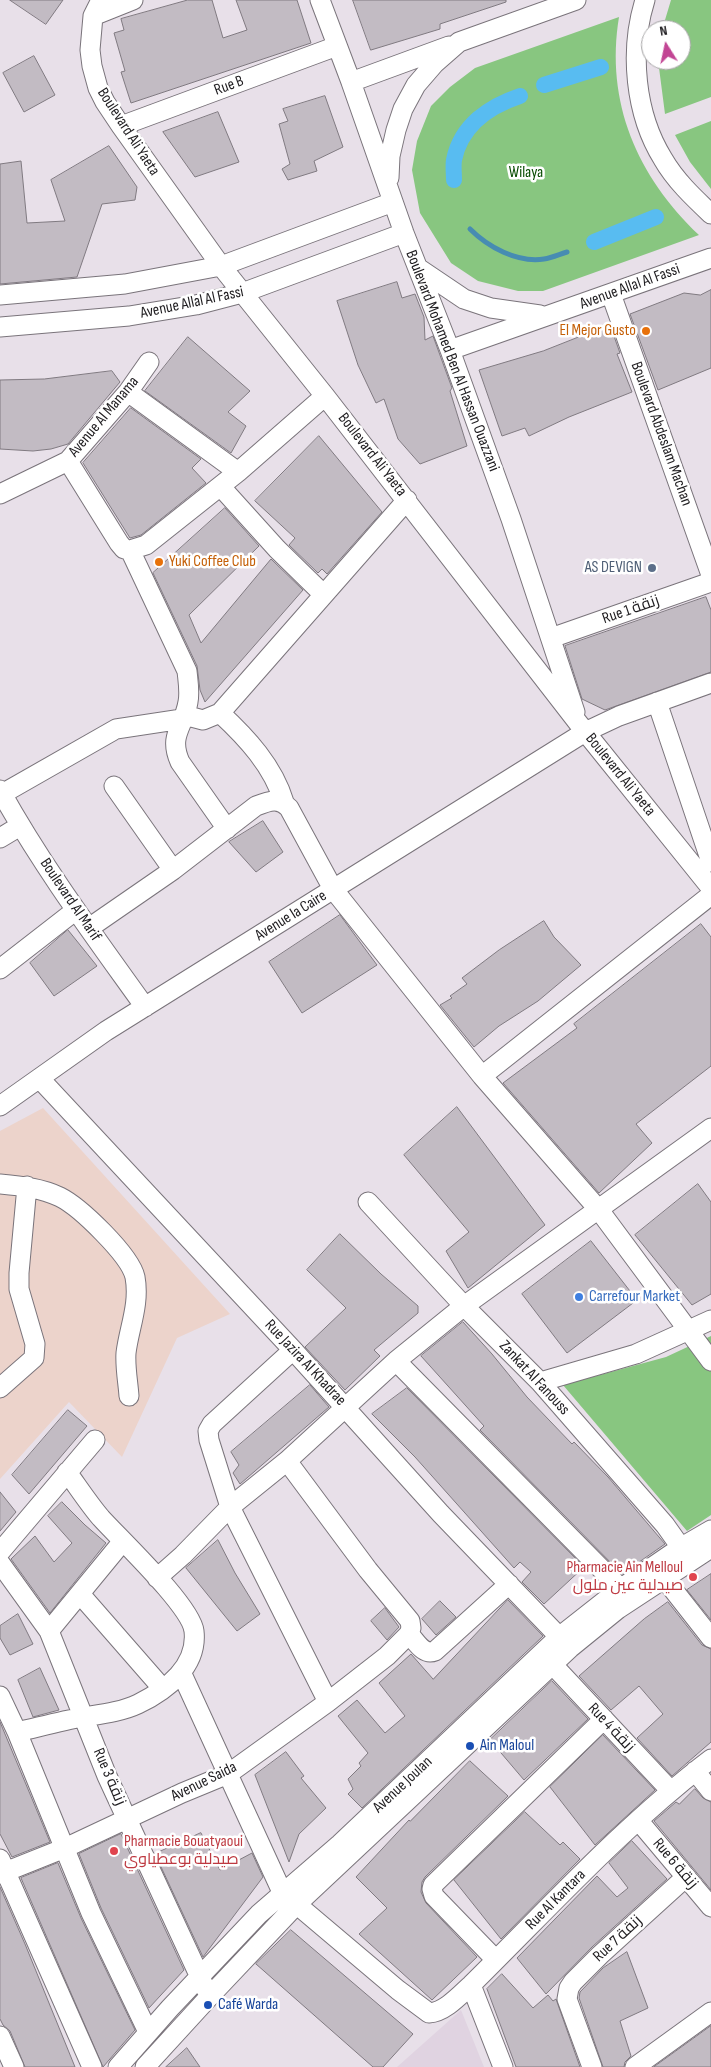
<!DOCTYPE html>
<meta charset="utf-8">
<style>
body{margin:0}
#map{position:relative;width:711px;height:2067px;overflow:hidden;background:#e8e0e9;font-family:"Sofia Sans Condensed",sans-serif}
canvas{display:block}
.north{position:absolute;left:641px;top:20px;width:50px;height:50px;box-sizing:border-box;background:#fff;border:1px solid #a5a4a5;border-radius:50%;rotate:350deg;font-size:14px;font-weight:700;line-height:20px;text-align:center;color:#1e1c1f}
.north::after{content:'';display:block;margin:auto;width:18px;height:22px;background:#c24594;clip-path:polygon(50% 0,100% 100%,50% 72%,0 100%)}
</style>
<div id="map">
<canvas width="711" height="2067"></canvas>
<div class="north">N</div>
</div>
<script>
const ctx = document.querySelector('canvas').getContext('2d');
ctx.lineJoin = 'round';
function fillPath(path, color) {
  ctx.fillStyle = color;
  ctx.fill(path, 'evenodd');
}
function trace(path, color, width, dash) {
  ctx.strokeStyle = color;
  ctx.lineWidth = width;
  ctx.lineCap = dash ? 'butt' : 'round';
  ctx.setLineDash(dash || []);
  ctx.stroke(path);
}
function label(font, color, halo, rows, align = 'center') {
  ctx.font = font + ' "Sofia Sans Condensed",Cairo,sans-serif';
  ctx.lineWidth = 5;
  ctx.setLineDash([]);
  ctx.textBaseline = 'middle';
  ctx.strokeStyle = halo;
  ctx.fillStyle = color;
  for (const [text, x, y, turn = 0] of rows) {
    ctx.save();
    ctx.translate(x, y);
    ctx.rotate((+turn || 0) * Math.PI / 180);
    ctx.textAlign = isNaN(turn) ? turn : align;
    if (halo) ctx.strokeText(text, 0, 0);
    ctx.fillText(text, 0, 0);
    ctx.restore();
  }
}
const built = new Path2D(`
 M461,2010L484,2067H397Z`);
const industrial = new Path2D(`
 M43,1108L230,1314L177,1338L122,1457L69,1402L0,1479V1131Z`);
const green = new Path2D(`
 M671,0H711V97L665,114L658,60H681V30H662Z
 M619,17C605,102 637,176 699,235L543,291H518L478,281L451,263L420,213L412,170L417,141L431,106L450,87L475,68Z
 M711,121V189L690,162L675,135Z
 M711,1336V1515L687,1531L563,1385L666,1357Z`);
const stream = new Path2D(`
 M470,229C488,247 517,263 544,259C552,258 560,254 567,252`);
const canal = new Path2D(`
 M544,85L601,67
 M454,180C454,174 453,166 454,160C461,125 490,106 520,96
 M594,242L656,217`);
const building = new Path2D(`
 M10,0H63L46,24Z
 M188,0H212L223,38L247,30L236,0H297L311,43L131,103L121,72L125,71L114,33L124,30L121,19Z
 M353,0H506V2L440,24V29L371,50Z
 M34,56L55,95L24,112L3,73Z
 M325,96L343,147L314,161L317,171L288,180L282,169L290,164L279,124L288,121L283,109Z
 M218,112L239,162L195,177L163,132Z
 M109,146L137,187L135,200L102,204L77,277L0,284V164L21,161L27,223L65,221L51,180Z
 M397,282L402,298L415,294L424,317L425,340L433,336L452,388L450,391L467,446L420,464L398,439L384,399L376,403L358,365L337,301Z
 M711,290V368L658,390L630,314L684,293L700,295Z
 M610,325L620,353L617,354L632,392L569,417L529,436L525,428L502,436L479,370L543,351Z
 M188,337L250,391L228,412L246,426L231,453L145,391Z
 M112,371L120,382L68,444L51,449L33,451L0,449V380L44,379Z
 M131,408L201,459L192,468L206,483L141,535L130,538L83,463Z
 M319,436L382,512L327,574L322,569L318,573L289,545L295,538L255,501Z
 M225,508L259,546L189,615L201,643L271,559L303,590L205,702L200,690L197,666L153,573Z
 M706,597L711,610V672L605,710L582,699L565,646Z
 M263,821L283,852L256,872L229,842Z
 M340,915L377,965L302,1013L269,962Z
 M544,921L554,937L581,965L538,1001L499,1026L474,1047L440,1005L452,998L450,996L467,984L462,978L499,950Z
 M701,924L711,937V1066L636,1124L652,1143L599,1193L503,1083L577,1028L574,1024Z
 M68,930L97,966L54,996L30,963Z
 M457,1107L545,1225L468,1288L446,1251L469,1232L404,1155Z
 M698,1184L711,1202V1294L692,1305L635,1235Z
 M340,1234L381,1274L418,1306V1313L374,1350L380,1356L345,1390L305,1347L346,1308L307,1270Z
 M591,1241L637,1300L567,1353L522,1294Z
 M463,1322L492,1354L527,1397L572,1444L574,1442L608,1477L665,1544L622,1574L480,1430L484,1426L421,1356Z
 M310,1385L329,1407L240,1484L233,1473L239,1465L231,1452Z
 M407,1388L584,1567L544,1604L522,1582L531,1572L520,1562L514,1568L415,1457L372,1414Z
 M68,1410L87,1426L29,1494L12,1475Z
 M0,1492L16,1512L0,1531Z
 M62,1502L85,1525L106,1543L50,1613L11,1559L35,1536L54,1562L72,1543L48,1516Z
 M218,1540L235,1573L260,1614L237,1631L186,1568Z
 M711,1574V1620L687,1590Z
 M508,1600L543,1636L362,1808L348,1794L353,1789L348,1779L361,1766L359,1763L368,1753L338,1716L357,1700L385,1733L405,1716L379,1683L411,1654L433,1679Z
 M440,1601L456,1617L436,1635L422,1619Z
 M668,1602L702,1645L711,1649V1742L672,1776L637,1738L663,1714L639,1686L611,1710L579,1676L644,1619Z
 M385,1608L399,1627L387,1640L371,1621Z
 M18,1614L33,1644L10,1655L0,1638V1626Z
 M40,1668L59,1710L33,1717L18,1680Z
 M552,1681L588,1719L524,1780L490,1740Z
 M0,1722L50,1842L12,1857L0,1834Z
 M603,1735L655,1790L595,1845L550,1787Z
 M286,1752L304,1776L301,1778L326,1808L299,1834L289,1862L255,1775Z
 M470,1761L508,1796L425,1877L422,1882L421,1892L426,1903L477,1957L432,2000L359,1934L387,1908L356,1877L409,1820L410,1821Z
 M695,1789L703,1798L711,1802V1890L654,1821L676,1802L679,1804Z
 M525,1812L560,1845L563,1842L580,1859L501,1939L454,1880Z
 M201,1833L220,1870L252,1853L263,1877L203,1957L155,1854Z
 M121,1834L184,1970L149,2008L101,1908L79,1854Z
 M632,1841L667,1879L592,1947L546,1994L517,1958L597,1876L617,1897L628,1888L609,1863Z
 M58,1863L81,1918L135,2030L103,2067L21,1878Z
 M0,1887L25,1944L75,2067H25L10,2031L3,2025L0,2019Z
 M291,1930L413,2034L383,2067H373L256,1964Z
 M627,1952L648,2008L620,2021L631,2056L625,2062L624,2067H603L579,1998L580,1992L603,1968Z
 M502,1974L533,2008L548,1995L553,2001L556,1999L580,2067H516L487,1989Z
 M711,2026V2067H654Z
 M187,2048L200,2067H166Z`);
const minor = new Path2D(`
 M101,0L93,16L90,50L92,66L98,88L105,102L121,126L221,266L325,396L579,724L711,888
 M320,0L351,82L404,233L450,350L511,519L575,712
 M645,0C629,51 635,114 663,159C675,180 693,197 711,214
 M93,16L133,0
 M351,82L449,46
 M121,126L337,46
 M389,178L390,156L396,130L403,109L416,85L435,63L459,42L576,0
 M418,268L464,299L491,308L540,315
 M611,294L711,575
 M0,295L125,284L221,266L393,202
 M0,327L129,316L196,305L242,293L404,233
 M450,350L711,258
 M128,392L238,472
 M68,461L119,543L124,549L130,550L146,545L238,472L325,396
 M221,487L277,549L323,594
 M0,494L68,461L128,392L149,362
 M130,550L187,671C188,681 190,692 188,702C184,727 168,735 180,762L227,829
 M551,638L711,582
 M657,702L711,862
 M220,713C247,738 273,766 284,802
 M184,715L203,720L220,713L407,500
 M114,786L173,870
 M0,790C42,866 95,937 145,1007
 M2,794L116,729L182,719
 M0,838L20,826
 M89,928L173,870L256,806C269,801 279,797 289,808L333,889L482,1076L599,1210L711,1361
 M0,969L76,910
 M482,1076L711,895
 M40,1079L293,1350L441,1514L570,1648
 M0,1106L106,1031L585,732L619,716L711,683
 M0,1184C21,1186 41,1188 60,1197C80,1207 130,1255 135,1277C140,1304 129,1328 126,1353C125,1367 128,1382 129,1396
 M368,1202L464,1306L540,1382L665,1525L687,1556
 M293,1350L212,1424L208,1431L209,1440L230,1507L328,1702
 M396,1361L629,1597
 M540,1382L636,1354L711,1320
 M0,1388L34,1358L35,1344L19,1289V1273L27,1186
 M0,1552L95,1440
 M0,1563L49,1631L107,1776L205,1988
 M157,1578L183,1555L230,1507L287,1461L396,1361L464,1306L711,1128
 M664,1578L711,1638
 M80,1594L163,1689
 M49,1631L123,1541
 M409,1634C416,1641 423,1656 435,1651L509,1584
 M552,1664L671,1791
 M181,1672L282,1892L398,1990L429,2013C445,2012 460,1995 471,1985C549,1908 624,1825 711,1759
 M0,1696L17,1732L91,1913L148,2032
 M17,1732C39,1727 61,1721 83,1717C102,1714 121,1712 138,1704C167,1690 198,1666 194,1631C191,1606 120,1539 101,1518C89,1504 78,1487 67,1472
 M695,1771L711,1791
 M638,1820L711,1907
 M0,1859L92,2067
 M0,1874L65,1848L182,1793L228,1774L328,1702L387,1656L409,1634L411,1628L410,1621L368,1570L287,1461
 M496,1960L434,1896L432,1889L433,1885L604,1719
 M471,1985L503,2067
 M0,2036L14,2067
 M118,2067L170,2008L259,1914L340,1844L559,1637L620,1589L680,1548L711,1530
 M145,2067L210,1996L297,1904L570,1648L618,1609L711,1548
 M592,2067L567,1999L569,1988L573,1982L600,1955L686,1877
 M635,2067L711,2012`);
const markers = [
 [646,331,5,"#e8710a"],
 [159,562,5,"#e8710a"],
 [652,568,5,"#5c6f8a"],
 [579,1297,5,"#3f7fe0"],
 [693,1577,5,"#e0444e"],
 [470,1746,5,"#1a4fb4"],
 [114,1851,5,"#e0444e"],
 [208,2005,5,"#1a4fb4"]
];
const streetNames = [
 ["Rue B",229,86,-20],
 ["Boulevard Ali Yaeta",128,132,57],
 ["Avenue Allal Al Fassi",630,287,-20],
 ["Avenue Allal Al Fassi",192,303,-12],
 ["Boulevard Mohamed Ben Al Hassan Ouazzani",452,361,69],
 ["Avenue Al Manama",104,417,-50],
 ["Boulevard Abdeslam Machan",661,434,70],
 ["Boulevard Ali Yaeta",372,455,52],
 ["Rue 1 زنقة",631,610,-19],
 ["Boulevard Ali Yaeta",620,775,51],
 ["Boulevard Al Marif",70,900,56],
 ["Avenue la Caire",291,916,-32],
 ["Rue Jazira Al Khadrae",305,1363,47],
 ["Zankat Al Fanouss",534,1378,47],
 ["Rue 4 زنقة",611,1728,47],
 ["Rue 3 زنقة",109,1777,67],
 ["Avenue Saida",204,1782,-26],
 ["Avenue Joulan",403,1785,-43],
 ["Rue 6 زنقة",675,1864,50],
 ["Rue Al Kantara",556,1900,-45],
 ["Rue 7 زنقة",618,1939,-43]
];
const parkNames = [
 ["Wilaya",526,173]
];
const foodNames = [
 ["El Mejor Gusto",636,331],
 ["Yuki Coffee Club",169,562,"left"]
];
const serviceNames = [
 ["AS DEVIGN",642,568]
];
const shopNames = [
 ["Carrefour Market",589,1297]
];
const healthNames = [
 ["Pharmacie Ain Melloul",683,1568],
 ["صيدلية عين ملول",683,1586],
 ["Pharmacie Bouatyaoui",124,1842,"left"],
 ["صيدلية بوعطياوي",124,1860,"left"]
];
const transitNames = [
 ["Ain Maloul",480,1746],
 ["Café Warda",218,2005]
];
fillPath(built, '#e0d3e1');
fillPath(industrial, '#ecd3cb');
fillPath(green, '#88c680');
trace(stream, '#478cb2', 5);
trace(canal, '#58bcf1', 16);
fillPath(building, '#c2bbc3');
trace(building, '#807a81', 1);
trace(minor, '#7a747b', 21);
trace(minor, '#fff', 19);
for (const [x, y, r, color] of markers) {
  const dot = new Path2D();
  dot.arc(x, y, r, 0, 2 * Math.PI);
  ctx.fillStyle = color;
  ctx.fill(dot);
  trace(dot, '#fff', 2);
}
label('16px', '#1e1c1f', '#fff', streetNames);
label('16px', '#074b00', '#fff', parkNames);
label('16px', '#c56008', '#fff', foodNames, 'right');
label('16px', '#4e5e75', '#fff', serviceNames, 'right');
label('16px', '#366cbe', '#fff', shopNames, 'left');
label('16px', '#be3a42', '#fff', healthNames, 'right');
label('16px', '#164399', '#fff', transitNames, 'left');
</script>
